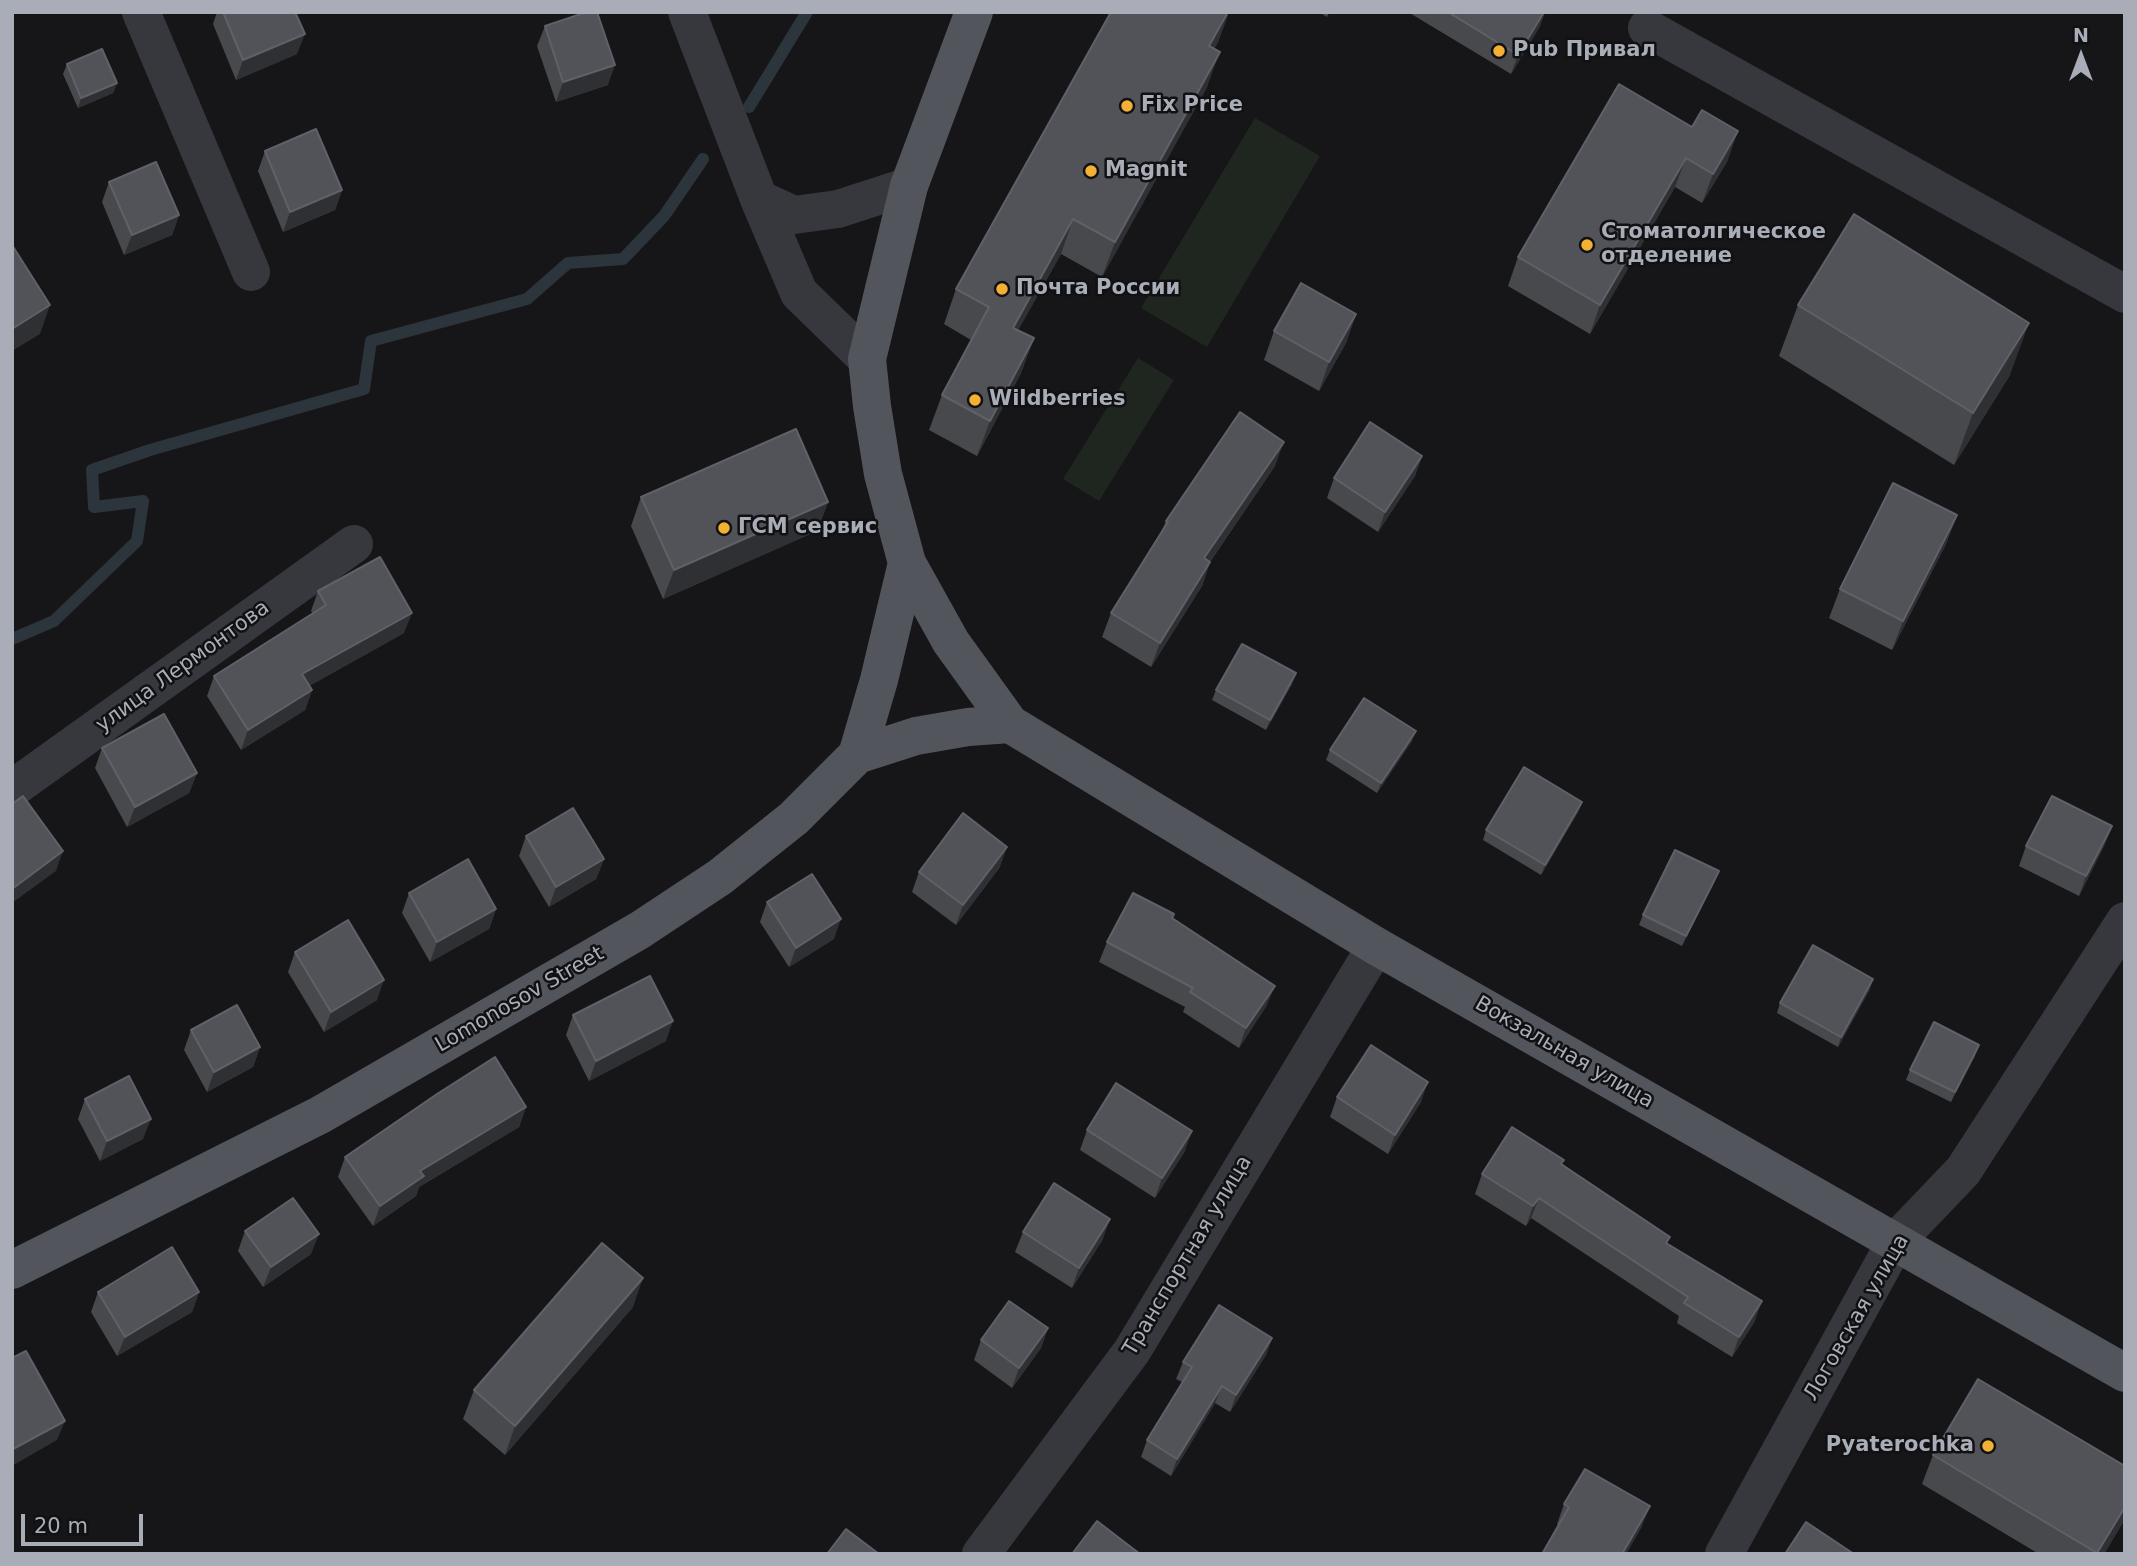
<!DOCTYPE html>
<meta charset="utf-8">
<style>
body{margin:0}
#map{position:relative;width:2137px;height:1566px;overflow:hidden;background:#161618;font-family:"DejaVu Sans",sans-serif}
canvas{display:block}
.frame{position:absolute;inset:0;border:14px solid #a8adb8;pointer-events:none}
.north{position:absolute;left:2046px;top:21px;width:70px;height:70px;-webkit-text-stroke:5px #111113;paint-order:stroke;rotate:0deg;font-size:19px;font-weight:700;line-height:28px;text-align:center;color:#a8adb8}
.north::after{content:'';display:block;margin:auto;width:24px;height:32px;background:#a8adb8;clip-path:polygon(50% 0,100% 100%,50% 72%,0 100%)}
.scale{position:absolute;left:21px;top:1514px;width:122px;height:32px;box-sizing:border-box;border:4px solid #a8adb8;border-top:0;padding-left:9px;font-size:21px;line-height:24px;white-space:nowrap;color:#a8adb8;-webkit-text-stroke:5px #111113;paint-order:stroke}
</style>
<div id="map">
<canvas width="2137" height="1566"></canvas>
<div class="frame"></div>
<div class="north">N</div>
<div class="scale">20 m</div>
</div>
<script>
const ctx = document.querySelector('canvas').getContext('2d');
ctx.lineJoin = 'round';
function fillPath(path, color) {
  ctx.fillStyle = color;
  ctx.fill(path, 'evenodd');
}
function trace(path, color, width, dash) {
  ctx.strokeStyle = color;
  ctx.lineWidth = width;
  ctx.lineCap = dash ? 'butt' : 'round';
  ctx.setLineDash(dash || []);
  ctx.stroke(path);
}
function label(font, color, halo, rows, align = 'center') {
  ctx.font = font + ' "DejaVu Sans",sans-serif';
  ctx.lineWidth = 5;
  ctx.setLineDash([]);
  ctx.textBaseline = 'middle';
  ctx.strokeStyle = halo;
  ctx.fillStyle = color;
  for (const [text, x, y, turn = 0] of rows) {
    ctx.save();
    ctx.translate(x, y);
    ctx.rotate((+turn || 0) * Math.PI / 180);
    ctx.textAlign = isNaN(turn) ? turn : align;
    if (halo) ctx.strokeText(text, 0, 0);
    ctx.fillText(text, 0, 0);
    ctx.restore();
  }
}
const green = new Path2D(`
 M1255,118L1320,156L1207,347L1141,308Z
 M1138,358L1174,380L1099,501L1063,479Z`);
const stream = new Path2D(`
 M749,107L807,12
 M12,639L54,621L137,541L143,501L94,507L92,470L150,450L364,389L371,341L527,299L568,263L623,259L664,216L703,159`);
const minor = new Path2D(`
 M141,12L251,272
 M687,12L759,199L799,293L867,359
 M1647,28L2125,294
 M759,199L794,215L838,209L909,186
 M12,789L354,544
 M981,1554L1132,1351L1376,946
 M1724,1554L1896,1241L1963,1171L2125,921`);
const major = new Path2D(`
 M974,12L909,186L867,359L872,406L883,474L907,563L951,642L1010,724L1376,946L2125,1373
 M857,755L879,680L907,563
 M12,1270L320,1115L640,930L720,877L794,818L857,755L916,736L968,727L1010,724`);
const wall = new Path2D(`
 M217,12H295L297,54L236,80L213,24Z
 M1111,12H1229L1218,42L1214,49L1207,87L1102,277L1061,254L1018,330L1034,338L1021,373L977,456L929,430L942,395L971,340L944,324L956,289Z
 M1319,12H1329L1327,17Z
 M1408,12H1545L1539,28L1511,74Z
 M545,26L608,85L556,102L537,46Z
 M67,64L117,83L113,93L78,108L63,74Z
 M1619,84L1728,160L1702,203L1675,187L1590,334L1508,286L1518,257Z
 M265,151L342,190L335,210L283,232L258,171Z
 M109,182L179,215L172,235L124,255L102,202Z
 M1798,305L2010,375L1954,465L1779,356Z
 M1356,314L1346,343L1319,391L1264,360L1274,331Z
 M1422,456L1415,476L1378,532L1327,498L1334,478Z
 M1275,466L1210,562L1202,586L1151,667L1102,637L1111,613L1162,530L1166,521Z
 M641,497L828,502L817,531L663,599L631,526Z
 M1957,515L1946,544L1892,650L1829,618L1840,589Z
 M318,591L404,633L309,686L312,690L305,710L241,750L207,696L214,676L313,614L311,611Z
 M1292,684L1266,730L1212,700L1216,690Z
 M1412,741L1377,793L1326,760L1330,750Z
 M102,748L197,773L189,793L127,827L95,768Z
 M1582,802L1578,812L1541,875L1483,840L1486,830Z
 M2112,826L2104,846L2079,896L2019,866L2026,846Z
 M526,836L604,859L596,879L549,907L519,856Z
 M1000,867L956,925L912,892L919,872Z
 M1715,881L1682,946L1639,925L1643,915Z
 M409,893L496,909L489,929L430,962L402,913Z
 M767,902L834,939L789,967L760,922Z
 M1174,914L1172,919L1267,1005L1239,1048L1183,1012L1185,1007L1099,962L1107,942Z
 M295,952L377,1000L324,1032L288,972Z
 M1870,989L1838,1047L1777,1013L1780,1003Z
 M573,1015L666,1041L589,1081L566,1035Z
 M191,1030L260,1047L253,1067L207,1092L184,1050Z
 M1975,1056L1951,1102L1906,1080L1910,1070Z
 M1337,1097L1421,1102L1388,1154L1330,1117Z
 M85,1099L143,1139L100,1161L78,1119Z
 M526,1107L519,1127L419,1187L416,1196L373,1226L338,1177L345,1157Z
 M1087,1130L1185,1151L1155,1198L1080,1150Z
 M1562,1164L1668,1244L1755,1321L1732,1357L1677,1323L1679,1316L1531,1218L1526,1226L1475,1194L1482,1174Z
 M245,1231L311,1254L263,1287L238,1251Z
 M1023,1232L1103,1239L1072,1288L1015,1252Z
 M98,1292H199L192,1312L117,1356L91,1312Z
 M633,1307L505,1455L463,1419L474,1390Z
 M1048,1328L1041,1348L1012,1388L974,1360L981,1340Z
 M1272,1338L1266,1355L1230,1412L1215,1403L1171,1476L1141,1457L1147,1440L1182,1382L1176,1379L1183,1362Z
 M1933,1455L2125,1519L2104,1554H2039L1922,1484Z
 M1564,1504L1642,1526L1626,1554H1542L1558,1525L1557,1524Z`);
const shadedWall = new Path2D(`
 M1228,12H1229L1218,42L1196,81L1209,46Z
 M1544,12H1545L1539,28L1511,74L1518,55Z
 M305,34L297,54L236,80L243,60Z
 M1220,52L1207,87L1102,277L1115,242Z
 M615,65L608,85L556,102L563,82Z
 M117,83L113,93L78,108L81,98Z
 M1738,131L1728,160L1702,203L1713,174Z
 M1686,158L1675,187L1590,334L1600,305Z
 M342,190L335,210L283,232L290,212Z
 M179,215L172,235L124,255L132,235Z
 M1073,219L1061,254L1000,363L1013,328Z
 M50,305L40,334L12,351V329Z
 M1356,314L1346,343L1319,391L1329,362Z
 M2029,323L2010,375L1954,465L1973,413Z
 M1034,338L1021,373L977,456L990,421Z
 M1284,442L1275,466L1196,582L1204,558Z
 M1422,456L1415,476L1378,532L1385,512Z
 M828,502L817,531L663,599L674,570Z
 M1957,515L1946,544L1892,650L1903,621Z
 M1210,562L1202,586L1151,667L1160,643Z
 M412,613L404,633L295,694L302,674Z
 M1296,673L1292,684L1266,730L1270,720Z
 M312,690L305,710L241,750L248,730Z
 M1416,731L1412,741L1377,793L1381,783Z
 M197,773L189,793L127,827L135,807Z
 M1582,802L1578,812L1541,875L1545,865Z
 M2112,826L2104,846L2079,896L2086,876Z
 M1007,847L1000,867L956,925L963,905Z
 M63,851L56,871L12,903V889Z
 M604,859L596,879L549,907L556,887Z
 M1719,871L1715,881L1682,946L1686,936Z
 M496,909L489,929L430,962L437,942Z
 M841,919L834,939L789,967L796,948Z
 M1873,979L1870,989L1838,1047L1841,1037Z
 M384,980L377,1000L324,1032L331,1012Z
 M1275,986L1267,1005L1239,1048L1246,1028Z
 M673,1021L666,1041L589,1081L596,1061Z
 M1979,1045L1975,1056L1951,1102L1955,1092Z
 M260,1047L253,1067L207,1092L214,1072Z
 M1428,1082L1421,1102L1388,1154L1395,1135Z
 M526,1107L519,1127L419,1187L416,1196L373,1226L380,1206L420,1171Z
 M151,1119L143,1139L100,1161L107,1141Z
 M1192,1131L1185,1151L1155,1198L1162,1178Z
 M1539,1198L1531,1218L1526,1226L1533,1206Z
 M1110,1219L1103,1239L1072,1288L1079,1268Z
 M319,1234L311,1254L263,1287L271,1267Z
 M643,1278L633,1307L505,1455L515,1426Z
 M199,1292L192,1312L117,1356L125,1337Z
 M1762,1301L1755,1321L1732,1357L1739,1337Z
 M1048,1328L1041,1348L1012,1388L1019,1368Z
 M1272,1338L1266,1355L1230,1412L1236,1395Z
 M1222,1386L1215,1403L1171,1476L1177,1459Z
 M65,1421L57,1440L12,1466V1452L13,1449Z
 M1650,1506L1642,1526L1626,1554H1622Z
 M2125,1507V1519L2104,1554H2097Z`);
const building = new Path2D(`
 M223,12H295L305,34L243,60Z
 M587,12H597L615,65L563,82L545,26Z
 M1111,12H1228L1209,46L1220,52L1115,242L1073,219L1013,328L1034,338L990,421L942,395L989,307L956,289Z
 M1448,12H1544L1518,55Z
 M102,49L117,83L81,98L67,64Z
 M1619,84L1692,127L1702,110L1738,131L1713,174L1686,158L1600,305L1518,257Z
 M316,129L342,190L290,212L265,151Z
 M156,162L179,215L132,235L109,182Z
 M1854,214L2029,323L1973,413L1798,305Z
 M12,245L50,305L12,329Z
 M1301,283L1356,314L1329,362L1274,331Z
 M1240,412L1284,442L1204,558L1210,562L1160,643L1111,613L1168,522L1166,521Z
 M1370,422L1422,456L1385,512L1334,478Z
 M796,429L828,502L674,570L641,497Z
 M1893,483L1957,515L1903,621L1840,589Z
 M380,557L412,613L302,674L312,690L248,730L214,676L326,605L318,591Z
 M1242,644L1296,673L1270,720L1216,690Z
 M1364,698L1416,731L1381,783L1330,750Z
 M164,714L197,773L135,807L102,748Z
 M1524,767L1582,802L1545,865L1486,830Z
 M23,796L63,851L12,889V804Z
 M2052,796L2112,826L2086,876L2026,846Z
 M573,808L604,859L556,887L526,836Z
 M963,813L1007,847L963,905L919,872Z
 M1675,850L1719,871L1686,936L1643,915Z
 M468,859L496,909L437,942L409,893Z
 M812,874L841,919L796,948L767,902Z
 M1133,893L1174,914L1172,918L1275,986L1246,1028L1190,992L1193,988L1107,942Z
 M348,920L384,980L331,1012L295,952Z
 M1813,945L1873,979L1841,1037L1780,1003Z
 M650,976L673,1021L596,1061L573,1015Z
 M237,1005L260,1047L214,1072L191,1030Z
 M1934,1022L1979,1045L1955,1092L1910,1070Z
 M1371,1045L1428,1082L1395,1135L1337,1097Z
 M495,1057L526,1107L420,1171L424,1176L380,1206L345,1157L437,1094Z
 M129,1076L151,1119L107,1141L85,1099Z
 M1116,1083L1192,1131L1162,1178L1087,1130Z
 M1512,1127L1564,1160L1561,1164L1670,1237L1666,1243L1762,1301L1739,1337L1684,1303L1688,1297L1539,1198L1533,1206L1482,1174Z
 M1054,1183L1110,1219L1079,1268L1023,1232Z
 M293,1198L319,1234L271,1267L245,1231Z
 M602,1243L643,1278L515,1426L474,1390Z
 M172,1247L199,1292L125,1337L98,1292Z
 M1009,1301L1048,1328L1019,1368L981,1340Z
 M1219,1305L1272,1338L1236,1395L1222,1386L1177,1459L1147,1440L1192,1367L1183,1362Z
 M26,1351L65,1421L13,1449L12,1447V1358Z
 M1978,1379L2125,1466V1507L2097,1553L1933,1455Z
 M1585,1469L1650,1506L1622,1554H1542L1569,1507L1564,1504Z
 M1097,1521L1140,1554H1072Z
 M1806,1522L1854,1554H1785Z
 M846,1529L879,1554H827Z`);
const markers = [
 [1499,51,7,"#f2b134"],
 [1127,106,7,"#f2b134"],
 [1091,171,7,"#f2b134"],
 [1587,245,7,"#f2b134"],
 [1002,289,7,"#f2b134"],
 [975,400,7,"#f2b134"],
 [724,528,7,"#f2b134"],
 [1988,1446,7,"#f2b134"]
];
const poiNames = [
 ["Pub Привал",1513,51],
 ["Fix Price",1141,106],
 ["Magnit",1105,171],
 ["Стоматолгическое",1601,233],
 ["отделение",1601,257],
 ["Почта России",1016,289],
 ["Wildberries",989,400],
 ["ГСМ сервис",738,528],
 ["Pyaterochka",1974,1446,"right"]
];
const streetNames = [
 ["улица Лермонтова",183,667,-36],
 ["Lomonosov Street",520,1000,-30],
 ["Вокзальная улица",1564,1053,30],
 ["Транспортная улица",1188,1256,-59],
 ["Логовская улица",1857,1318,-60]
];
fillPath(green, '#1e261f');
trace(stream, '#2c353c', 12);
trace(minor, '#37383d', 38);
trace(major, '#53555c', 38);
fillPath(wall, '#47494d');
fillPath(shadedWall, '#2f3033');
fillPath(building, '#525359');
trace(building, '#5f6168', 2);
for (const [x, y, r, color] of markers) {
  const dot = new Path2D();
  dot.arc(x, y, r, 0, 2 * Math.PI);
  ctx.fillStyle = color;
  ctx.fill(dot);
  trace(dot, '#111113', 2.5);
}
label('bold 21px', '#a8adb8', '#111113', poiNames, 'left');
label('21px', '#a8adb8', '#111113', streetNames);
</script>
